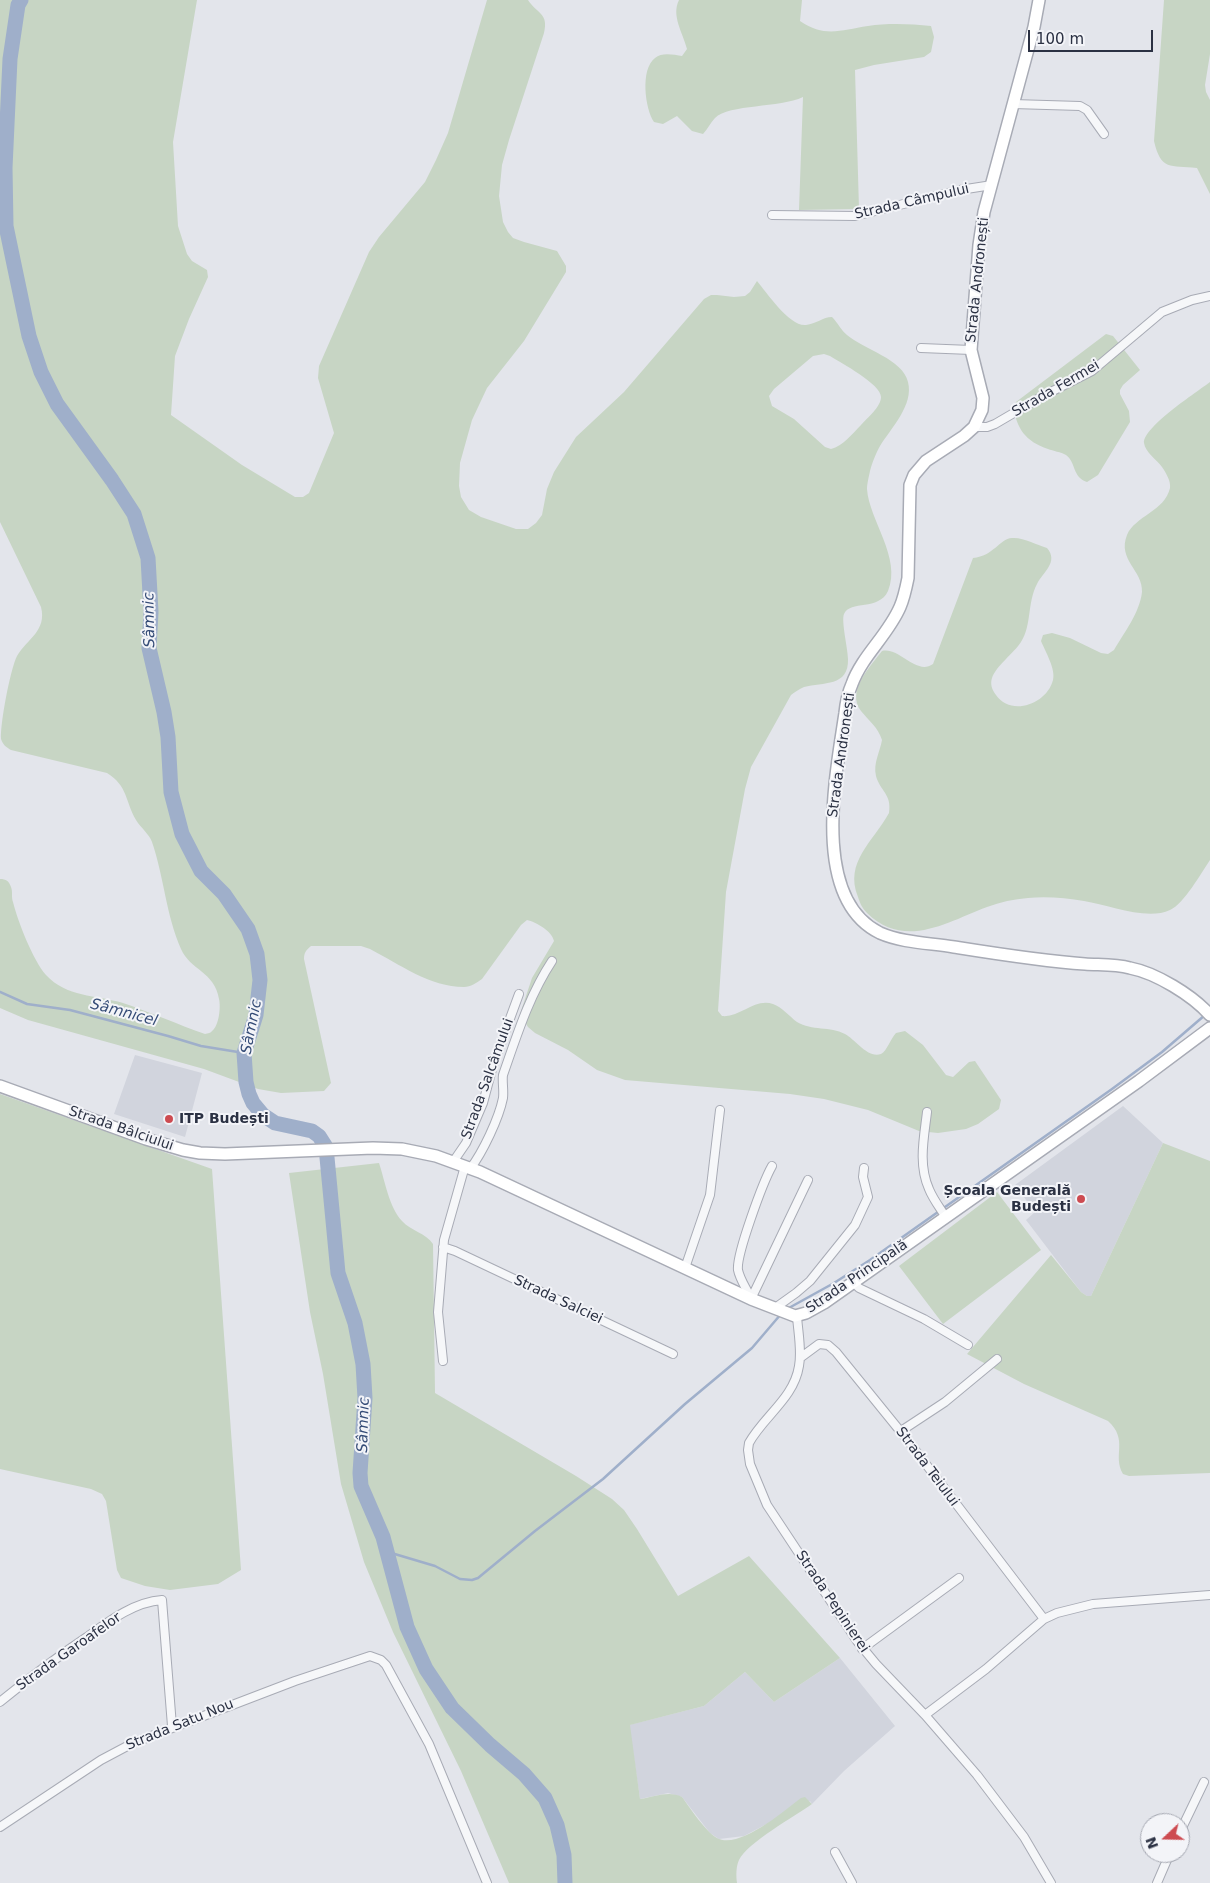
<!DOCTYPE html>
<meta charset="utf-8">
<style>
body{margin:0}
#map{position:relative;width:1210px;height:1883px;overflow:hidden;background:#e3e5eb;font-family:"DejaVu Sans",sans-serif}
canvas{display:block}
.north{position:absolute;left:1140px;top:1813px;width:50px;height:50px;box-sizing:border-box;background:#f3f4f8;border:1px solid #a3a6b0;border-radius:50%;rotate:249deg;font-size:14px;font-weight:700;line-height:20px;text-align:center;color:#2b3143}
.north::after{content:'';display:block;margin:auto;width:18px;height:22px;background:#cd4b51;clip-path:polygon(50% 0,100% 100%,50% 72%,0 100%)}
.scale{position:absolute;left:1028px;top:30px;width:125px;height:22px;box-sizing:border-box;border:2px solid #2b3143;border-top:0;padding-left:6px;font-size:15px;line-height:18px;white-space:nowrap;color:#2b3143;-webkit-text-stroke:4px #f3f4f8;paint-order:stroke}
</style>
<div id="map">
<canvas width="1210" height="1883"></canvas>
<div class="north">N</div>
<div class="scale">100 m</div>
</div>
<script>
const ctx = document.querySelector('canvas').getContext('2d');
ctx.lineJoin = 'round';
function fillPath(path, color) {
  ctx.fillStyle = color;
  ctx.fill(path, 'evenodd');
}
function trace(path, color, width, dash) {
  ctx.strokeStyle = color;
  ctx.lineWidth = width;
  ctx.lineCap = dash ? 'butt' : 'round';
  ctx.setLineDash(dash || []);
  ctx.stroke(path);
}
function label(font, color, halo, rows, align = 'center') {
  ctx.font = font + ' "DejaVu Sans",sans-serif';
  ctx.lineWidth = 4;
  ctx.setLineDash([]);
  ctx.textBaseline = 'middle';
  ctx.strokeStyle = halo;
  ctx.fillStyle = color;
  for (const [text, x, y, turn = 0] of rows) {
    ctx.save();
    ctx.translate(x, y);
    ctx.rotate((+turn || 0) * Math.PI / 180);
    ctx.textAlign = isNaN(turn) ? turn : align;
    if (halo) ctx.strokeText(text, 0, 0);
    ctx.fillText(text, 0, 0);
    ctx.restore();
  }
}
const built = new Path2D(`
 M135,1055L202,1073L185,1137L114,1114Z
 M1123,1106L1163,1143L1091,1296H1087L1081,1292L1026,1220L1035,1212L1015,1185Z
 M840,1658L895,1726L844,1771L812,1804L810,1801L744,1836L719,1839L710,1833L682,1797L668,1793L640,1799L629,1725L704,1706L745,1672L774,1702Z`);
const green = new Path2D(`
 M0,0H197L173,142L178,226L187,254L192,261L207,270L208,277L189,319L175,356L171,415L242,465L295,497H303L309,493L334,433L318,378L319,366L369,252L379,237L425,182L436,160L448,133L487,0H528C537,14 549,13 544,33L509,140L502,165L499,196L503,222L508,232L513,238L524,242L557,251L566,266V272L524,341L487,388L472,420L460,463L459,486L461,497L469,510L481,517L516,529H528L536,523L542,515L547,489L554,472L576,437L624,392L704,299L711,295H717L734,297L745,296L750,292L757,281C767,293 790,327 806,325C816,324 823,317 832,317C838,323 841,330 847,335C863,349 903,359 908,382C914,405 891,428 880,446C876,453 872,463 870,471C869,476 867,484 867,489C869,520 902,558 888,591C879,611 850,600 844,614C841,621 848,649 848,659C849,687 823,682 804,687C799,689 795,692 791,695L751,767L745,789L726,892L718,1011L722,1016C740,1018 754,998 773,1004C782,1007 789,1016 797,1022C812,1031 830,1026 845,1034C855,1039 868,1059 881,1054C887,1051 891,1038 896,1033L905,1031L923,1045L946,1075L953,1077L969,1062L975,1061L1001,1100L999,1109L978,1124L966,1129L938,1133L919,1131L868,1110L824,1099L790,1094L625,1080L597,1070L568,1050L535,1033L528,1027L520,1014L532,978L554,941C552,931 536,922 527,920L521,925L482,979C476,983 471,987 464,987C430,987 399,964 370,949L361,946H311C306,950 304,953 304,959L331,1083L324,1091L281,1093L258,1089L204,1069L28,1020L0,1008V879C6,879 9,881 11,887C13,892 11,897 13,902C18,922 33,960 46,975C66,997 96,995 123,1003C150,1012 179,1025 205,1034C208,1033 211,1033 212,1031C219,1026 221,1007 219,999C215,972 190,970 181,949C166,915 164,877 152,842C149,834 141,828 136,820C125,801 128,786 107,773L11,750C6,747 3,745 1,739C0,725 10,670 17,656C27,639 47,631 41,607L0,522ZM824,354L830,356C841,363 881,384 881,397C881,407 867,418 861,425C852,434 843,446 831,449L825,447L794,419L772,406L769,396L774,389L813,356Z
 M679,0H802L800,21C825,38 841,30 868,26C888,23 911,24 931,26L934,37L931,52L924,57L874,65L855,70L859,209L799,210L803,97C780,108 729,104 715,118C710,123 708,129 703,134L692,131L677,116L663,124L654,122C645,109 640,69 655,58C662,52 674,55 682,56L687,49C683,33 671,16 679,0Z
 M1164,0H1210V54L1205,85L1206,92L1210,100V194L1197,168C1170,165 1161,171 1154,141Z
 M1106,334L1113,336L1140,370L1123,385L1120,390V394L1129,411L1130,422L1098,475L1087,482C1072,477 1076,462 1066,455C1061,452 1053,451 1048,449C1025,441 1017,429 1013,406L1016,402Z
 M1210,382V860C1201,873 1184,904 1170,910C1147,921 1109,905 1084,901C1066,898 1046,896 1028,898C1014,899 1000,902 987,907C947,922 905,950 867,913C862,908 860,903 858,897C844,862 873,842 889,813C892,794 880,791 876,776C873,763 880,752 882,740C878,727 869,721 861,711C846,691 870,667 882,651C900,647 916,676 933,664L973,558C994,556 999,539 1012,538C1023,537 1037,545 1047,548C1059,562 1043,572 1037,584C1027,603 1032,625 1021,642C1014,653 996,666 992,678C990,684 992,690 996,695C1011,717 1047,704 1053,680C1056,669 1045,651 1041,641L1043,635L1052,633L1070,638L1101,653L1108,654L1114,650C1124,633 1140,612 1142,592C1143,570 1117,560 1127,535C1135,516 1165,511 1170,488C1171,481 1166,473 1162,467C1157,460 1145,452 1144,443C1143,427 1197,392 1210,382Z
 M0,1094L212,1169L241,1570L218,1584L170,1590L145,1586L121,1578L117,1570L106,1501L102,1494L91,1489L0,1469Z
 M1163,1143L1210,1161V1473L1129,1476L1123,1474C1112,1455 1129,1440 1108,1421L1024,1384L967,1354L1051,1255L1081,1292L1087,1296H1091Z
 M379,1163C385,1181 389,1207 402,1221C411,1231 426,1233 433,1244L435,1393L576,1476L612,1499L624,1510L637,1529L678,1596L749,1556L840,1658L774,1702L745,1672L704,1706L630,1725L640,1799C654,1797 669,1790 682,1797C691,1809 705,1831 717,1838C739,1850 784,1811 801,1798L805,1797L812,1804C795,1816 747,1843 739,1860C736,1866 736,1876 737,1883H509L461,1771L393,1632L364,1562L341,1484L323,1374L310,1312L289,1173Z
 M997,1192L1041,1250L943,1324L899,1266Z`);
const stream = new Path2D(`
 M0,992L27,1004L70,1010L168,1036L201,1046L244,1053
 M787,1309L834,1283L870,1260L1112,1089L1162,1052L1205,1015
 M388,1552L435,1566L460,1579L472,1580L478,1578L535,1531L603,1479L685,1404L752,1348L781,1314`);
const river = new Path2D(`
 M21,0L18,5L10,59L5,168L6,226L29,336L41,372L57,404L112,480L134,514L148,558L151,612L149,648L164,712L168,737L171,792L182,834L201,871L224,894L248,929L257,954L260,980L256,1015L244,1053L246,1082L249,1094L253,1103L263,1115L275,1123L312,1131L319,1136L326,1147L338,1273L355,1323L363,1364L365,1398L360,1473L361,1486L383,1537L407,1627L426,1669L452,1708L490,1745L524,1774L545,1798L557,1825L564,1855L565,1883`);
const street = new Path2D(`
 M1013,104L1080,106L1087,110L1104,134
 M772,215L855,216L960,190L992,185
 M921,348L971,350
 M974,427H987L995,424L1041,397L1092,371L1162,312L1192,300L1210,296
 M927,1112C924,1138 918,1164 929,1189C933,1199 940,1208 945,1216
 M453,1162L466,1143L483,1103L494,1062L519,994
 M470,1169C483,1152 499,1118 503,1098C504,1090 502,1082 503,1075C517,1035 529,996 552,961
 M443,1247L455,1251L673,1354
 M685,1268L710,1195L720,1110
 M853,1282L859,1288L924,1319L968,1345
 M751,1299C747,1289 740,1280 738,1270C736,1255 763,1182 772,1166
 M751,1299L808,1180
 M775,1308L796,1293L810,1281L855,1225L868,1197L863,1177L864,1168
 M797,1316C798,1332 802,1350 799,1366C794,1398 764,1416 749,1443L748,1450L750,1464L767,1505L857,1641L876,1664L925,1715L977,1775L1024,1837L1051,1883
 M800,1358L819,1344L828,1345L836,1352L909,1442L1044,1619
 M443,1361L438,1312L444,1240L465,1166
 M901,1431L945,1402L997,1359
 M862,1649L959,1578
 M0,1702C28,1679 57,1657 87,1637C109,1621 134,1602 162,1600L172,1726
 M925,1715L986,1669L1044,1619L1057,1613L1093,1604L1210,1595
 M0,1827L101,1760L133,1743L295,1681L370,1656L381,1660L386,1665L429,1744L487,1883
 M1180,1832L1204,1782
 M835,1852L852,1883
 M1157,1883L1170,1853`);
const secondary = new Path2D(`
 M1039,0L1034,27L984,212L979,245L971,350L983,398L982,410L974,427L964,436L926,461L914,475L910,485L908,578C906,588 904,598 900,607C888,635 862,656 852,684C848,693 846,703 845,713C836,774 810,899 880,933C903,943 930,943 954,947C998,954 1041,961 1085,964C1100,965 1115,964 1130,968C1156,973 1192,995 1210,1015
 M0,1086L146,1139L183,1150L200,1153L225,1154L373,1148L402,1149L436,1156L480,1172L751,1299L795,1316L806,1313L824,1303L1139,1081L1210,1028`);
const markers = [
 [169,1119,5,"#cd4b51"],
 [1081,1199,5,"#cd4b51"]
];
const streetNames = [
 ["Strada Câmpului",912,202,-13],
 ["Strada Andronești",978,280,-84],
 ["Strada Fermei",1056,389,-30],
 ["Strada Andronești",842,755,-82],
 ["Strada Salcâmului",488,1079,-70],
 ["Strada Bâlciului",121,1129,19],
 ["Strada Principală",857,1277,-34],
 ["Strada Salciei",558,1300,25],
 ["Strada Teiului",927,1467,53],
 ["Strada Pepinierei",832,1602,56],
 ["Strada Garoafelor",69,1652,-35],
 ["Strada Satu Nou",180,1725,-22]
];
const poiNames = [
 ["ITP Budești",179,1119],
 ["Școala Generală",1071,1191,"right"],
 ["Budești",1071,1207,"right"]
];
const waterNames = [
 ["Sâmnic",150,620,-91],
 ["Sâmnicel",124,1013,15],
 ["Sâmnic",252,1027,-79],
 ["Sâmnic",364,1425,-88]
];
fillPath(built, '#d1d4dd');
fillPath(green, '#c7d5c4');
trace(stream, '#9fafca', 2.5);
trace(river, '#9fafca', 15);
trace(street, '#a8abb5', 10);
trace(secondary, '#a8abb5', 14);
trace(street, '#f6f7f9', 8);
trace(secondary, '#fff', 11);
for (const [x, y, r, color] of markers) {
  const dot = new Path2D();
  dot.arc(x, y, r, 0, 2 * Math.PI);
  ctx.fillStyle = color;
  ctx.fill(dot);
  trace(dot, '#f3f4f8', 2);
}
label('14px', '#2b3143', '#f3f4f8', streetNames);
label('bold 14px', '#2b3143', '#f3f4f8', poiNames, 'left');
label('italic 15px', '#354c77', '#f3f4f8', waterNames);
</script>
